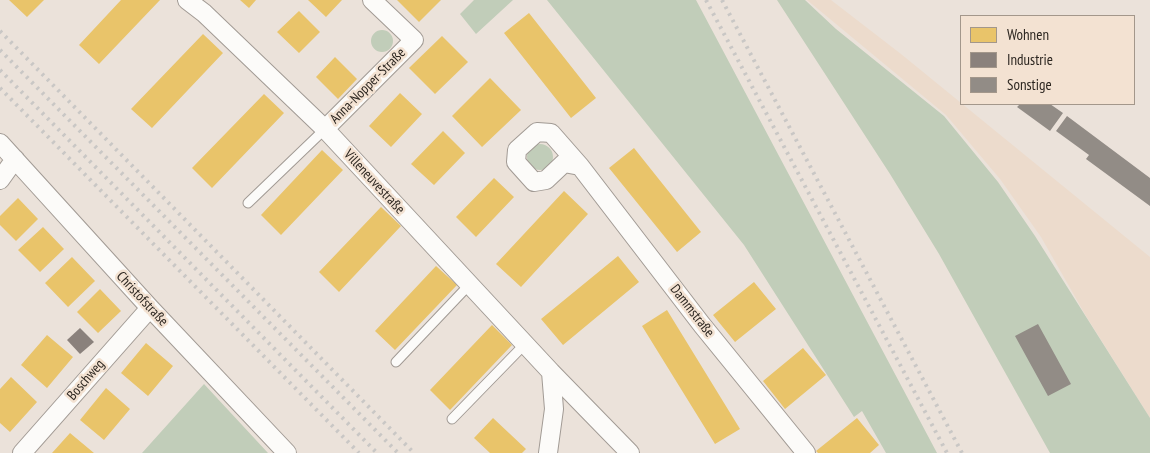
<!DOCTYPE html>
<meta charset="utf-8">
<style>
body{margin:0}
#map{position:relative;width:1150px;height:453px;overflow:hidden;background:#ebe2da;font-family:"PT Sans Narrow",sans-serif}
canvas{display:block}
.legend{position:absolute;left:960px;top:15px;width:175px;height:90px;box-sizing:border-box;background:#f3e2d2;border:1px solid #a3978b;margin:0;padding:6px 9px;list-style:none;font-size:15px;color:#2c2620}
.legend li{display:flex;align-items:center;gap:10px;height:25px}
.legend b{width:25px;border:1px solid #a3978b}
</style>
<div id="map">
<canvas width="1150" height="453"></canvas>
<ul class="legend">
<li><b style="height:14px;background:#e9c46a"></b>Wohnen</li>
<li><b style="height:14px;background:#8a817c"></b>Industrie</li>
<li><b style="height:14px;background:#928c86"></b>Sonstige</li>
</ul>
</div>
<script>
const ctx = document.querySelector('canvas').getContext('2d');
ctx.lineJoin = 'round';
function fillPath(path, color) {
  ctx.fillStyle = color;
  ctx.fill(path, 'evenodd');
}
function trace(path, color, width, dash) {
  ctx.strokeStyle = color;
  ctx.lineWidth = width;
  ctx.lineCap = dash ? 'butt' : 'round';
  ctx.setLineDash(dash || []);
  ctx.stroke(path);
}
function label(font, color, halo, rows, align = 'center') {
  ctx.font = font + ' "PT Sans Narrow",sans-serif';
  ctx.lineWidth = 5;
  ctx.setLineDash([]);
  ctx.textBaseline = 'middle';
  ctx.strokeStyle = halo;
  ctx.fillStyle = color;
  for (const [text, x, y, turn = 0] of rows) {
    ctx.save();
    ctx.translate(x, y);
    ctx.rotate((+turn || 0) * Math.PI / 180);
    ctx.textAlign = isNaN(turn) ? turn : align;
    if (halo) ctx.strokeText(text, 0, 0);
    ctx.fillText(text, 0, 0);
    ctx.restore();
  }
}
const built = new Path2D(`
 M807,0H831L901,54L1150,257V418L1086,316L1041,237L1000,179L946,115Z`);
const green = new Path2D(`
 M474,0H513L476,34L460,14Z
 M547,0H696L937,453H886L862,411L854,417L744,245Z
 M777,0H805L836,29L944,116L998,182L1035,236L1150,418V453H1050L939,254L890,174Z
 M371 41a11 11 0 1 1 22 0a11 11 0 1 1-22 0Z
 M527 157a13 13 0 1 1 26 0a13 13 0 1 1-26 0Z
 M204,384L268,453H142Z`);
const homes = new Path2D(`
 M9,0H44L27,17Z
 M121,0H160L99,64L79,45Z
 M240,0H256L249,8Z
 M308,0H342L326,17Z
 M397,0H441L419,22Z
 M299,11L320,32L299,53L277,32Z
 M529,13L596,98L571,118L504,33Z
 M203,34L223,53L152,128L131,109Z
 M442,36L468,62L435,94L409,68Z
 M335,57L357,79L338,99L316,77Z
 M490,78L521,110L482,147L452,116Z
 M400,93L422,114L391,147L369,126Z
 M264,94L284,113L212,188L192,168Z
 M443,131L465,153L434,185L411,164Z
 M634,148L701,232L677,252L609,168Z
 M322,150L343,170L281,235L261,215Z
 M494,178L514,197L476,237L456,217Z
 M564,191L588,214L521,287L496,264Z
 M18,198L38,219L16,241L0,225V216Z
 M381,207L401,226L339,292L319,272Z
 M43,227L64,249L40,272L18,250Z
 M618,256L639,282L563,345L541,319Z
 M72,257L95,281L68,307L45,283Z
 M436,266L457,285L395,350L375,331Z
 M754,282L776,309L735,342L713,315Z
 M100,289L121,311L98,333L77,312Z
 M667,310L740,429L715,444L642,326Z
 M492,325L512,345L450,410L430,390Z
 M47,335L73,357L47,388L21,365Z
 M146,343L173,366L148,396L121,373Z
 M803,348L826,375L785,409L763,381Z
 M11,377L37,402L10,432L0,423V389Z
 M106,388L130,409L104,440L80,420Z
 M493,418L526,449L522,453H490L474,438Z
 M857,418L879,445L870,453H818L816,451Z
 M70,433L94,453H52Z`);
const industry = new Path2D(`
 M80,328L94,342L80,354L67,340Z`);
const building = new Path2D(`
 M1020,104H1050L1063,113L1050,131L1017,107Z
 M1067,116L1150,178V206L1086,159L1089,155L1056,131Z
 M1038,324L1071,384L1048,396L1015,336Z`);
const service = new Path2D(`
 M248,203L325,129
 M396,362L469,285
 M452,419L525,344`);
const minor = new Path2D(`
 M187,0L204,13L325,129L551,372L630,453
 M325,129L414,40L372,0
 M0,143L150,308L287,453
 M580,166L564,163L546,180L534,182L516,162L517,150L537,132L551,133L580,166L702,325L806,453
 M0,180L15,159
 M22,453L150,308
 M548,453L554,409L551,372`);
const rail = new Path2D(`
 M706,0L947,453
 M722,0L962,453
 M0,31L414,453
 M0,50L398,453
 M0,70L377,453
 M0,88L359,453`);
const streetNames = [
 ["Anna-Nopper-Straße",368,86,-45],
 ["Villeneuvestraße",374,182,47],
 ["Christofstraße",142,299,47],
 ["Dammstraße",692,311,52],
 ["Boschweg",86,380,-49]
];
fillPath(built, '#ecdbcc');
fillPath(green, '#c1cdb9');
fillPath(homes, '#e9c46a');
fillPath(industry, '#8a817c');
fillPath(building, '#928c86');
trace(service, '#a19a94', 11);
trace(minor, '#a19a94', 20);
trace(service, '#fcfbf9', 9);
trace(minor, '#fcfbf9', 18);
trace(rail, '#c9c7c5', 4, [2.5, 5]);
label('14px', '#2c2620', '#f3e2d2', streetNames);
</script>
